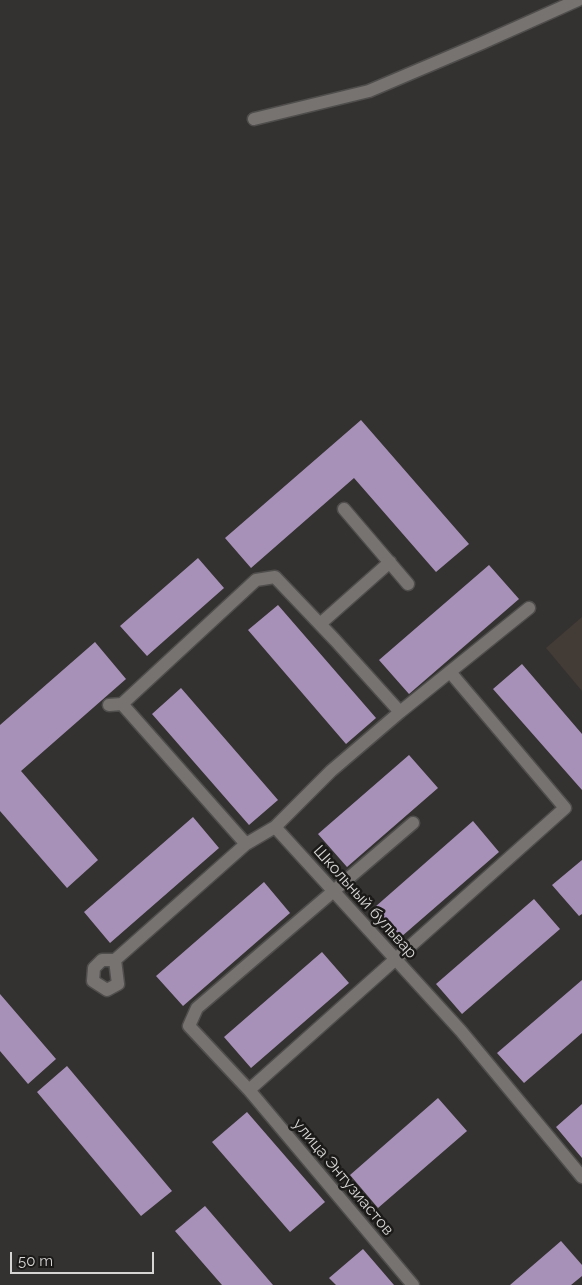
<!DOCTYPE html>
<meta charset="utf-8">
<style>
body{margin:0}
#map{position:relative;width:582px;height:1285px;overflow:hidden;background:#343230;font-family:Raleway,sans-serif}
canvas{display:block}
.scale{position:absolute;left:10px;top:1252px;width:144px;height:22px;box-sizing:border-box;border:2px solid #d7d5d4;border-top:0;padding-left:6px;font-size:15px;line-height:18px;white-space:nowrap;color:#d7d5d4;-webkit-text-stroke:4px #1b1a19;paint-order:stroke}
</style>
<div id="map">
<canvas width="582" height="1285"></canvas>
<div class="scale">50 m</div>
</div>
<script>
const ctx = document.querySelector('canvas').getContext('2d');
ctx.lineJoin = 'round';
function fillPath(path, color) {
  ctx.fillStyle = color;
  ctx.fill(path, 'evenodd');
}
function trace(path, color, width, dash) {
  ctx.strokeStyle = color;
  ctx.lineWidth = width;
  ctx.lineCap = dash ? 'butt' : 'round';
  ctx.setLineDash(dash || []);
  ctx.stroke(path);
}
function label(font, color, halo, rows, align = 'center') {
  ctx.font = font + ' Raleway,sans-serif';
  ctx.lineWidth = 5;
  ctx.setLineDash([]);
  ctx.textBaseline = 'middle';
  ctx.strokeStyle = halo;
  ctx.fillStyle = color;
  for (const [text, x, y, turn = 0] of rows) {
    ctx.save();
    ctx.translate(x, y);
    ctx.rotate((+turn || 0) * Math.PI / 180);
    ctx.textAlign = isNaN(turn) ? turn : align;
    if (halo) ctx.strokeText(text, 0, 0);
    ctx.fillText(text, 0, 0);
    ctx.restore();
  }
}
const built = new Path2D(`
 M582,617V691L546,648Z`);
const building = new Path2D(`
 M361,420L469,544L436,572L354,478L251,568L225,538Z
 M198,558L224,588L147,656L120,626Z
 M489,565L519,599L409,694L379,660Z
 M278,605L376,718L346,744L248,630Z
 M95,642L126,679L21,771L98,860L67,888L0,811V725Z
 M522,664L582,734V790L493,689Z
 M181,688L278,800L249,825L152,714Z
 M409,755L438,788L347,867L318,834Z
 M193,817L219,848L110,943L84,912Z
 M473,821L499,852L401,937L375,907Z
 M582,860V914L579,916L552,885Z
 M264,882L290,913L183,1006L156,976Z
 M534,899L560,929L462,1014L436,984Z
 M322,952L349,983L251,1068L224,1037Z
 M582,980V1033L524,1083L497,1053Z
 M0,994L56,1059L28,1084L0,1051Z
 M67,1066L172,1191L141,1216L37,1092Z
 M438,1098L467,1131L378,1208L350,1175Z
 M582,1104V1158L556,1127Z
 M247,1112L325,1202L290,1232L212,1142Z
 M205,1206L273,1285H222L175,1231Z
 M561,1241L582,1265V1276L571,1285H510Z
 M363,1249L394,1285H336L329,1278Z`);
const minor = new Path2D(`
 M254,119L369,91L482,43L578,0
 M344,509L408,584
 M320,624L390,562
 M122,704L256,580L275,577L335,640L400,712L331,771L275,827
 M109,705L122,704L246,844L275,827L461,1031L582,1177
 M400,712L529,608
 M413,823L197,1008L189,1026L249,1090L413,1285
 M115,960H102L94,968L93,981L107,990L118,984L115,960L246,844
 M249,1090L565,808L450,672`);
const streetNames = [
 ["Школьный бульвар",365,902,48],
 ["улица Энтузиастов",343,1177,50]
];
fillPath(built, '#433b35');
fillPath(building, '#a891b9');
trace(minor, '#504e4d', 15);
trace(minor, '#767371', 12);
label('16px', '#d7d5d4', '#1b1a19', streetNames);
</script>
